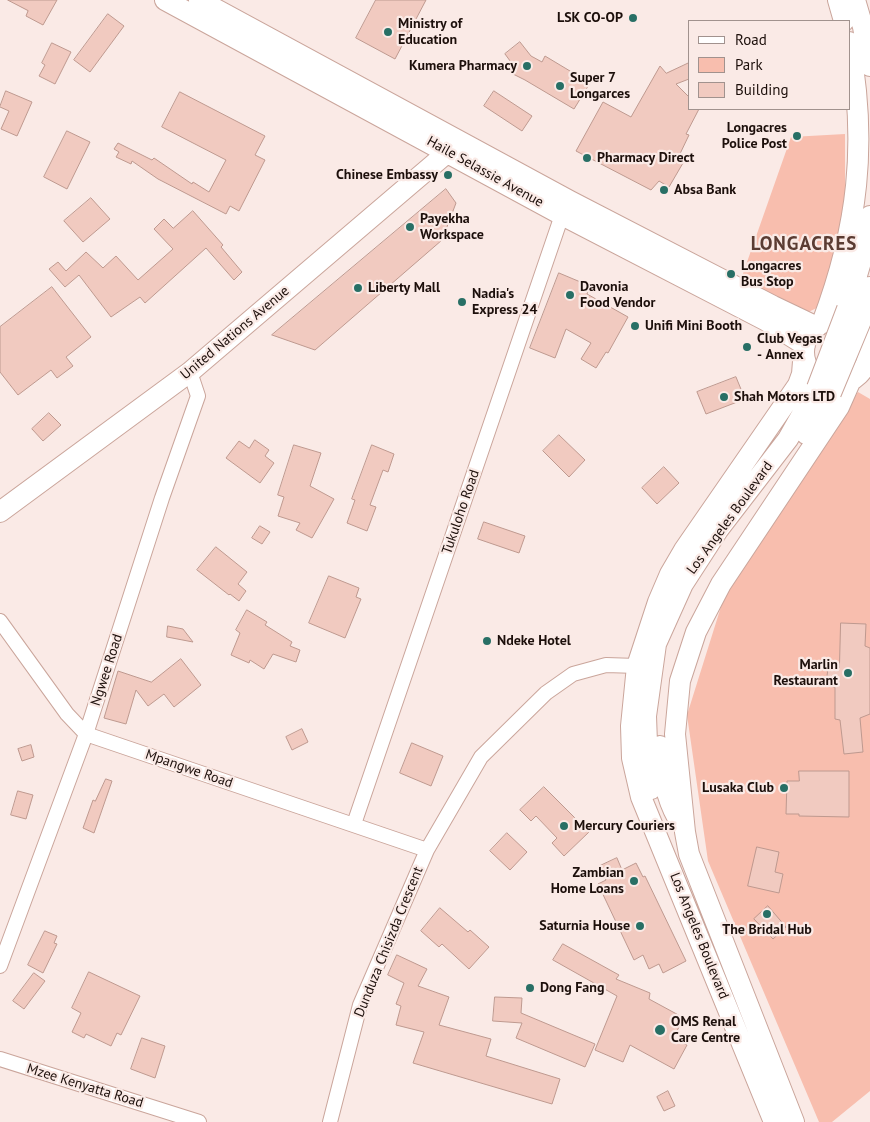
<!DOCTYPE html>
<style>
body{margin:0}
#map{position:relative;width:870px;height:1122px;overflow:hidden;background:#faeae6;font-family:"PT Sans",sans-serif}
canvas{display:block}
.legend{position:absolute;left:688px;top:20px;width:162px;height:90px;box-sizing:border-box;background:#faeae6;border:1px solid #a1928e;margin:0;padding:6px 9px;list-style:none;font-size:15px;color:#1c0f0b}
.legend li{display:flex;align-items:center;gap:10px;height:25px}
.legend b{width:25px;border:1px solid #a1928e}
</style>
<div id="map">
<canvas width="870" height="1122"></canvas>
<ul class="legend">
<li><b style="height:6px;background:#fff"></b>Road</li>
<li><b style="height:14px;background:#f8beae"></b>Park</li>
<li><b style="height:14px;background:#f1cac0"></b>Building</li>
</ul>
</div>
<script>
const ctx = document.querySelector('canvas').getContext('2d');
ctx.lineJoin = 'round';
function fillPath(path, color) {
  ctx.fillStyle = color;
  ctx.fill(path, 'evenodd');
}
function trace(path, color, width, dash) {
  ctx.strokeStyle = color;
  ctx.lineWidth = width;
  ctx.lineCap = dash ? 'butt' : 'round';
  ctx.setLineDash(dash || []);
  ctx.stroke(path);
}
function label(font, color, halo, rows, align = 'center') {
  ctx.font = font + ' "PT Sans",sans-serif';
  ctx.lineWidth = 4.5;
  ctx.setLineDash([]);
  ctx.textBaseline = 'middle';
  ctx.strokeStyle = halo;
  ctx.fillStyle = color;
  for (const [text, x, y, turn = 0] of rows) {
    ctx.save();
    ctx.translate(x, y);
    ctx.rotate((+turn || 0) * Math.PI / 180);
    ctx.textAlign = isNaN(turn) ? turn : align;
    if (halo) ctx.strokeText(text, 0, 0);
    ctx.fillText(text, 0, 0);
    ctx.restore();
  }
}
const green = new Path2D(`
 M845,134V210L821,306L804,314L740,282L791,137Z
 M858,392L870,399V1091L832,1122H819L708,861L687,715L730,578Z`);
const building = new Path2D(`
 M8,0H57L43,25L26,16L28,11Z
 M376,0H426L395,59L356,38Z
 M108,14L124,26L90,72L74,60Z
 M520,42L531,56L542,62L545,56L590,83L574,109L525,80L513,74L516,69L505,54Z
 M52,43L71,52L55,84L39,76L45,65L42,63Z
 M689,63V79L676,84L689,97V109H699L686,134L689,135L678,158L683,163L669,187L659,181L651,190L576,151L603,102L631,117L660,66L666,73Z
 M6,91L32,102L17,136L1,129L9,111L0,107Z
 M494,91L532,116L522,131L484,106Z
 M180,92L265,136L255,155L265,160L239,211L230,206L226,214L158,179L132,161L131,164L116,157L119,152L114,149L118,143L152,160L154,158L192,184L193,182L209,192L226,160L162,127Z
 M67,131L90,142L67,189L44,177Z
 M446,189L456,203L442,240L315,350L272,335Z
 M91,198L110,219L83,242L64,221Z
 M193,211L223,245L221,247L242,272L234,280L206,248L145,303L140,297L111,317L79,275L65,287L49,269L58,262L66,271L86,252L103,268L116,256L138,280L173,249L154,229L164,219L173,228Z
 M559,273L590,286L587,294L628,317L608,353L606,352L596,368L581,359L591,343L566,329L555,358L530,348Z
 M52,287L91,337L66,357L73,366L57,378L51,370L18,395L0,372V327Z
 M736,377L745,399L706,414L697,392Z
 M49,413L61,425L43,441L32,429Z
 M559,435L585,460L569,477L543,451Z
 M255,440L269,450L265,456L274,463L260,483L226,458L239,441L249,448Z
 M294,445L321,453L310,486L334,499L312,538L296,530L300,523L278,516L284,497L278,495Z
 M372,445L394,454L388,472L383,470L370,505L376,507L367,531L347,523L355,500L352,499Z
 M664,467L679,483L657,504L642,488Z
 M484,522L525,536L519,553L478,539Z
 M260,526L270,532L262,544L252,538Z
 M216,547L247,572L238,584L246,591L239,601L230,594L229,595L197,570Z
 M329,576L359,588L356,597L361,599L345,638L309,623Z
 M247,610L267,622L265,625L292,642L290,646L300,650L296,662L273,654L264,669L250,660L249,663L231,655L240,633L236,630Z
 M841,623L866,624L865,646L870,648V714L860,718L863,752L844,754L840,720L835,719V687L827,686L826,684L828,668H839Z
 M168,626L183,629L193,642L167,637Z
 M181,659L201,685L174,707L164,694L148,706L136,690L126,724L104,718L118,671L151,682Z
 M302,729L308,742L292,750L286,737Z
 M412,743L443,756L431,786L400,773Z
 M31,745L34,757L22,761L18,749Z
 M799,771H849V817L799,816V814H786L787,781H799Z
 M106,779L112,781L94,833L83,828L93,800L95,801Z
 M544,787L589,832L564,856L552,843L557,838L536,816L531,821L520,810Z
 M18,791L33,795L26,819L11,815Z
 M507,833L527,852L510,870L490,851Z
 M757,847L779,852L775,872L783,874L779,893L748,886Z
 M617,858L622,870L636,863L643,877L645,876L686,961L663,973L659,964L649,969L643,955L634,960L598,884L606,880L600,866Z
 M768,906L786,927L773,939L754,919Z
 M440,908L468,932L470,930L489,947L469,969L442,944L439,947L421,931Z
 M45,931L57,936L54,943L57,944L43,973L28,965Z
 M563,944L619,975L616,979L650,993L649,999L684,1018L673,1038L687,1045L674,1069L630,1045L623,1062L595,1050L617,996L553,960Z
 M397,955L427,969L418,986L449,997L439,1025L491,1039L486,1056L560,1079L552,1104L413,1063L424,1032L396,1025L401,1006L396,1004L404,983L388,975Z
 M89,972L140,996L121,1035L117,1033L111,1046L86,1034L84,1038L72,1032L81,1013L72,1008Z
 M34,973L45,981L24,1009L13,1001Z
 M495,997L522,998L521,1013L595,1044L585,1067L516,1038L522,1023L493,1021Z
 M142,1038L165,1046L155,1078L131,1069Z
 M668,1091L675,1106L664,1111L657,1097Z`);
const street = new Path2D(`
 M0,621L67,714L86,734L427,850
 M354,824L562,215L566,208
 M0,966L86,734L162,498L198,396L190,372
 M0,1059L199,1122
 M330,1122L360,1005L427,850L481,757L546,693L573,674L606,665L637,666`);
const secondary = new Path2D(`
 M165,0L562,215L765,320L805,345
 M199,0L570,201L773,306L817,327
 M838,0L844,21
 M855,0L863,27L870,66
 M847,309L863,255L870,216
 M863,316L870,287
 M804 352a32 32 0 1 1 64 0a32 32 0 1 1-64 0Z
 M822,323C858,228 868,143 849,42
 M806,434L831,393
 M0,512L190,372L448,152L453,141
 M660,746C661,771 665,795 677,817
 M651,789L648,770L646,716L656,644L683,584L718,530L788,439L817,388
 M774,1122L641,797L632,758L631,726L637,666L658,602L670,574L684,550L798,385L802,374L804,349
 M794,1122L689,854L685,832L675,734L680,681L696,632L721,584L839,407L851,380`);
const secondaryBridge = new Path2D(`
 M817,388L847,309
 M831,393L863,316`);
const markers = [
 [633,18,5,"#286f65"],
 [388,32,5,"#286f65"],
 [527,66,5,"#286f65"],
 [560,86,5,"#286f65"],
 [797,136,5,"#286f65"],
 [587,158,5,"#286f65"],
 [448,175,5,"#286f65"],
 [664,190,5,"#286f65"],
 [410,227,5,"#286f65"],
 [731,274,5,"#286f65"],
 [358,288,5,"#286f65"],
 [570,295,5,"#286f65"],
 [462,302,5,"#286f65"],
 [635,326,5,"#286f65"],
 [747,347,5,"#286f65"],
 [724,397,5,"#286f65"],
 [487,641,5,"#286f65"],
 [848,673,5,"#286f65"],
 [784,788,5,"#286f65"],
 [564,826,5,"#286f65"],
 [634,881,5,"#286f65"],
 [767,914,5,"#286f65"],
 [640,926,5,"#286f65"],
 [530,988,5,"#286f65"],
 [660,1030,6,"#286f65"]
];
const poiNames = [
 ["LSK CO-OP",623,18,"right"],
 ["Ministry of",398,24],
 ["Education",398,40],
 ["Kumera Pharmacy",517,66,"right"],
 ["Super 7",570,78],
 ["Longarces",570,94],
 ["Longacres",787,128,"right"],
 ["Police Post",787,144,"right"],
 ["Pharmacy Direct",597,158],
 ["Chinese Embassy",438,175,"right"],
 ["Absa Bank",674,190],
 ["Payekha",420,219],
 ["Workspace",420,235],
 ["Longacres",741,266],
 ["Bus Stop",741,282],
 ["Davonia",580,287],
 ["Food Vendor",580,303],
 ["Liberty Mall",368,288],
 ["Nadia's",472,294],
 ["Express 24",472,310],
 ["Unifi Mini Booth",645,326],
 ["Club Vegas",757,339],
 ["- Annex",757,355],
 ["Shah Motors LTD",734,397],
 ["Ndeke Hotel",497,641],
 ["Marlin",838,665,"right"],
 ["Restaurant",838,681,"right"],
 ["Lusaka Club",774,788,"right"],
 ["Mercury Couriers",574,826],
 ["Zambian",624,873,"right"],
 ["Home Loans",624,889,"right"],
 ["Saturnia House",630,926,"right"],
 ["The Bridal Hub",767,930,"center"],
 ["Dong Fang",540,988],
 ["OMS Renal",671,1022],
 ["Care Centre",671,1038]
];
const streetNames = [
 ["Haile Selassie Avenue",485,172,29],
 ["United Nations Avenue",235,333,-40],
 ["Tukuloho Road",461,512,-71],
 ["Los Angeles Boulevard",730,518,-54],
 ["Ngwee Road",107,670,-72],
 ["Mpangwe Road",189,769,19],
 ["Los Angeles Boulevard",699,936,68],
 ["Dunduza Chisizda Crescent",389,942,-68],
 ["Mzee Kenyatta Road",85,1086,17]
];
const districtNames = [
 ["LONGACRES",804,245]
];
fillPath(green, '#f8beae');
fillPath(building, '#f1cac0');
trace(building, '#be998f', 1);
trace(street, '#caa59b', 16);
trace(secondary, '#caa59b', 22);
trace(street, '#fff', 14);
trace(secondary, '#fff', 20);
trace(secondaryBridge, '#caa59b', 22, []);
trace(secondaryBridge, '#fff', 20);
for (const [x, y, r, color] of markers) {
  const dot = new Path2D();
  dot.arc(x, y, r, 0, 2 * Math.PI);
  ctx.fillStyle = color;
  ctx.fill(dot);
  trace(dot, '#faeae6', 2);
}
label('bold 14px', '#1c0f0b', '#faeae6', poiNames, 'left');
label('14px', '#1c0f0b', '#faeae6', streetNames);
ctx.letterSpacing = '1px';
label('bold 19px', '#5b3c33', '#faeae6', districtNames);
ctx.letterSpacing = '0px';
</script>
